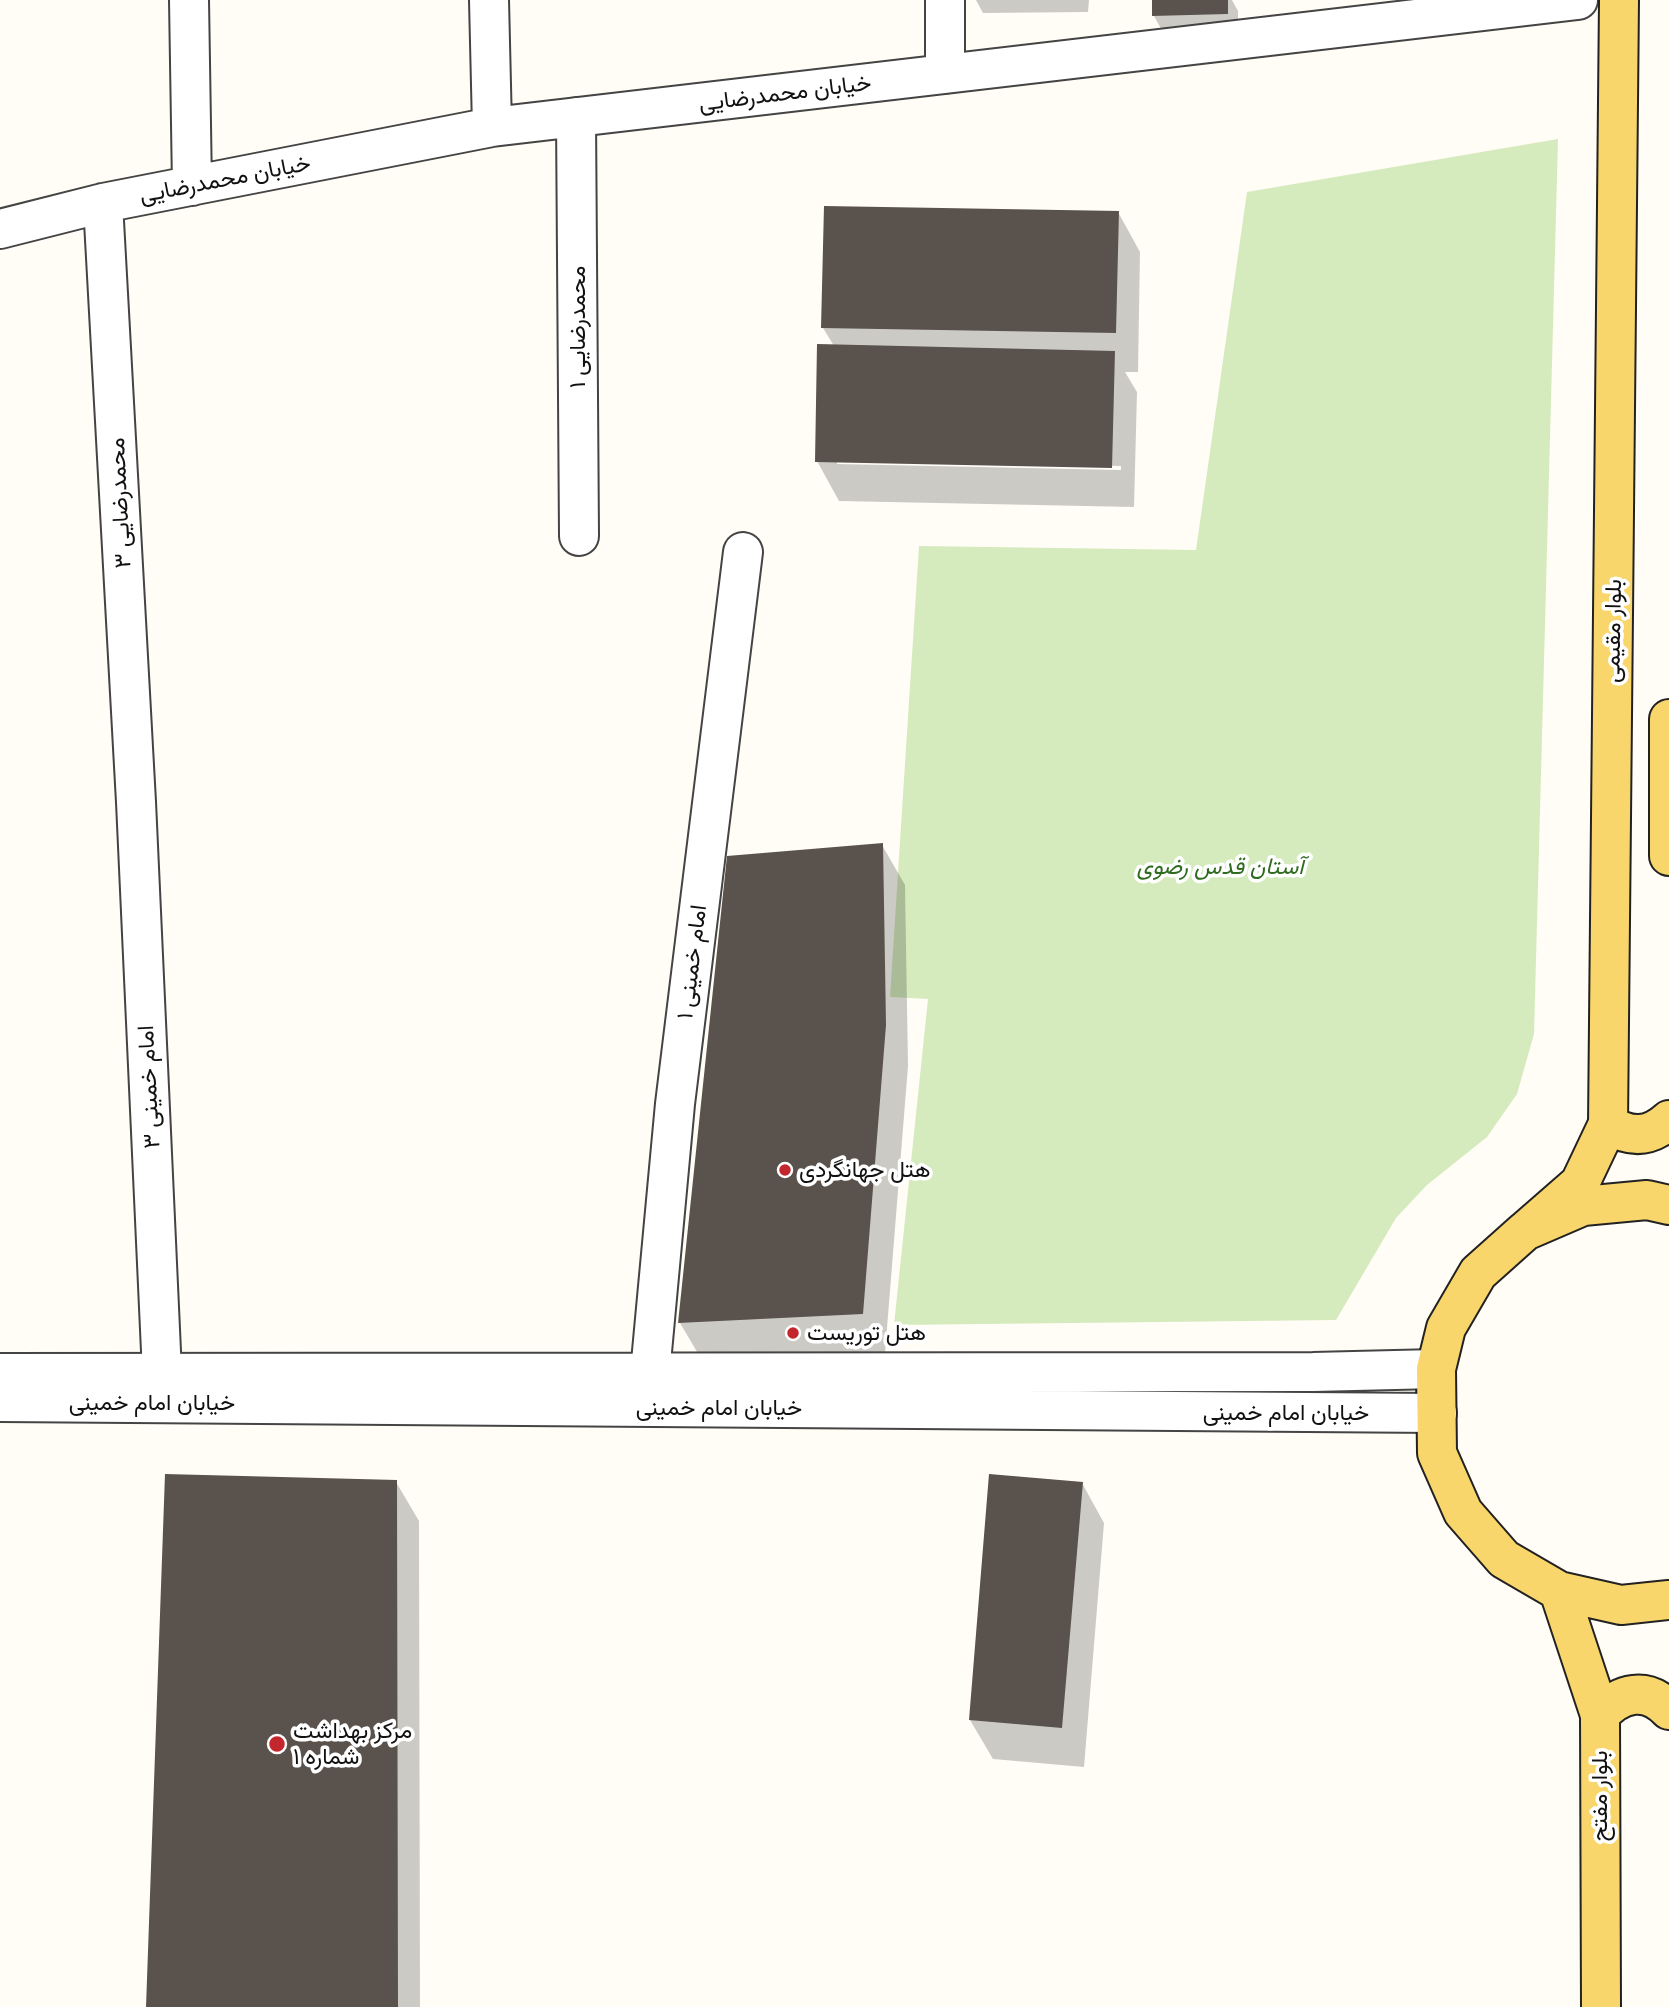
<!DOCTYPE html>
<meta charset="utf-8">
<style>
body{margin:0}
canvas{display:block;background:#fffdf5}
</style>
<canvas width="1669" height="2007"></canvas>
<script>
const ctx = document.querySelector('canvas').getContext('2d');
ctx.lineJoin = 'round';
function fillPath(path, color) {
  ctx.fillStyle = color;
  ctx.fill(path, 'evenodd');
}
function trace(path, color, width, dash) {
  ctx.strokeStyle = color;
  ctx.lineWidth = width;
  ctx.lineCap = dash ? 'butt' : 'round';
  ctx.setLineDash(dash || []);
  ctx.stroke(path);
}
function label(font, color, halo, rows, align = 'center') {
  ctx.font = font + ' "Playfair Display",Vazirmatn,serif';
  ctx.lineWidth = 7;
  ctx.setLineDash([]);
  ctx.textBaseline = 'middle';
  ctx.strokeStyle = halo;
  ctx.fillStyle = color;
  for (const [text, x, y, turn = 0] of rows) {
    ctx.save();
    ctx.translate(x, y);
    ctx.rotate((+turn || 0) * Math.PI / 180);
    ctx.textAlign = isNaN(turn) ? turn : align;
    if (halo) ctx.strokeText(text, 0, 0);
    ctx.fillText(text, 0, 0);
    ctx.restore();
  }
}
const green = new Path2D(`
 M1558,139L1534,1034L1517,1094L1487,1137L1427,1185L1396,1218L1336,1320L894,1325L928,999L890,997L919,546L1196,550L1247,192Z`);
const shadow = new Path2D(`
 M976,0H1089L1088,12L983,13Z
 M1153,0H1232L1238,11V33L1165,36L1154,16Z
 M1118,212L1140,252L1138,372H1125L1137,392L1134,507L839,501L817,461L834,346L823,328ZM837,461L1121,466V470L837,464Z
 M882,845L905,885L908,1066L885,1353L703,1362L680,1323Z
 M396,1482L419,1521L420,2007H148Z
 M1082,1483L1104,1523L1084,1767L993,1759L970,1720Z`);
const building = new Path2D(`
 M1152,0H1228V14L1152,16Z
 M824,206L1119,211L1116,333L821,328Z
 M817,344L1115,351L1112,468L815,462Z
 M883,843L886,1025L863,1314L678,1323L727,856Z
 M165,1474L397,1480L398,2007H146Z
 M989,1474L1083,1482L1062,1728L969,1720Z`);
const minor = new Path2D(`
 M189,0L192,186
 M489,0L492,127
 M945,74V0
 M576,117L579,536
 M103,203L136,802L162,1373
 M0,229L103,203L492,127L1578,0
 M0,1373L1313,1372L1436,1369
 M650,1373L675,1104L743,552
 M0,1402L1437,1413`);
const major = new Path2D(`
 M1669,719V856
 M1608,1124C1630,1138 1649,1138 1669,1120
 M1669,1205L1647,1200L1583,1206L1525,1231L1478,1273L1446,1328L1436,1369L1437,1453L1463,1512L1504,1559L1559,1591L1621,1605L1669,1600
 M1525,1231L1580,1183L1608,1124L1619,0
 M1559,1591L1600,1715L1601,2007
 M1600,1715C1620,1692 1647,1686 1669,1710`);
const markers = [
 [785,1170,7,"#c4262e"],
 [793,1333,7,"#c4262e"],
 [277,1744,9,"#c4262e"]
];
const streetNames = [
 ["خیابان محمدرضایی",785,93,-7],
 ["خیابان محمدرضایی",225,179,-11],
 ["محمدرضایی ۱",578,327,-90],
 ["محمدرضایی ۳",120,503,-93],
 ["بلوار مقیمی",1613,631,-89],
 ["امام خمینی ۱",692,962,-83],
 ["امام خمینی ۳",149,1087,-93],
 ["خیابان امام خمینی",152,1403],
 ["خیابان امام خمینی",719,1408],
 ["خیابان امام خمینی",1286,1413],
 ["بلوار مفتح",1600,1796,-90]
];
const parkNames = [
 ["آستان قدس رضوی",1220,867]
];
const poiNames = [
 ["هتل جهانگردی",799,1170],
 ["هتل توریست",807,1333],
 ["مرکز بهداشت",293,1731],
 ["شماره ۱",293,1757]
];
fillPath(green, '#d5ebbd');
fillPath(shadow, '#0003');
fillPath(building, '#5a524d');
trace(minor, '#444', 42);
trace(major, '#222', 42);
trace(minor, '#fff', 38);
trace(major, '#f9d66b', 38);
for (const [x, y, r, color] of markers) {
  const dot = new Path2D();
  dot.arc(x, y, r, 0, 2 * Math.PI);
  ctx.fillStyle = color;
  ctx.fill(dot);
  trace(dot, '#fff', 2.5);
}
label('23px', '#111', '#fff', streetNames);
label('italic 23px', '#2f6b1f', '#fff', parkNames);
label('23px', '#111', '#fff', poiNames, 'left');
</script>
